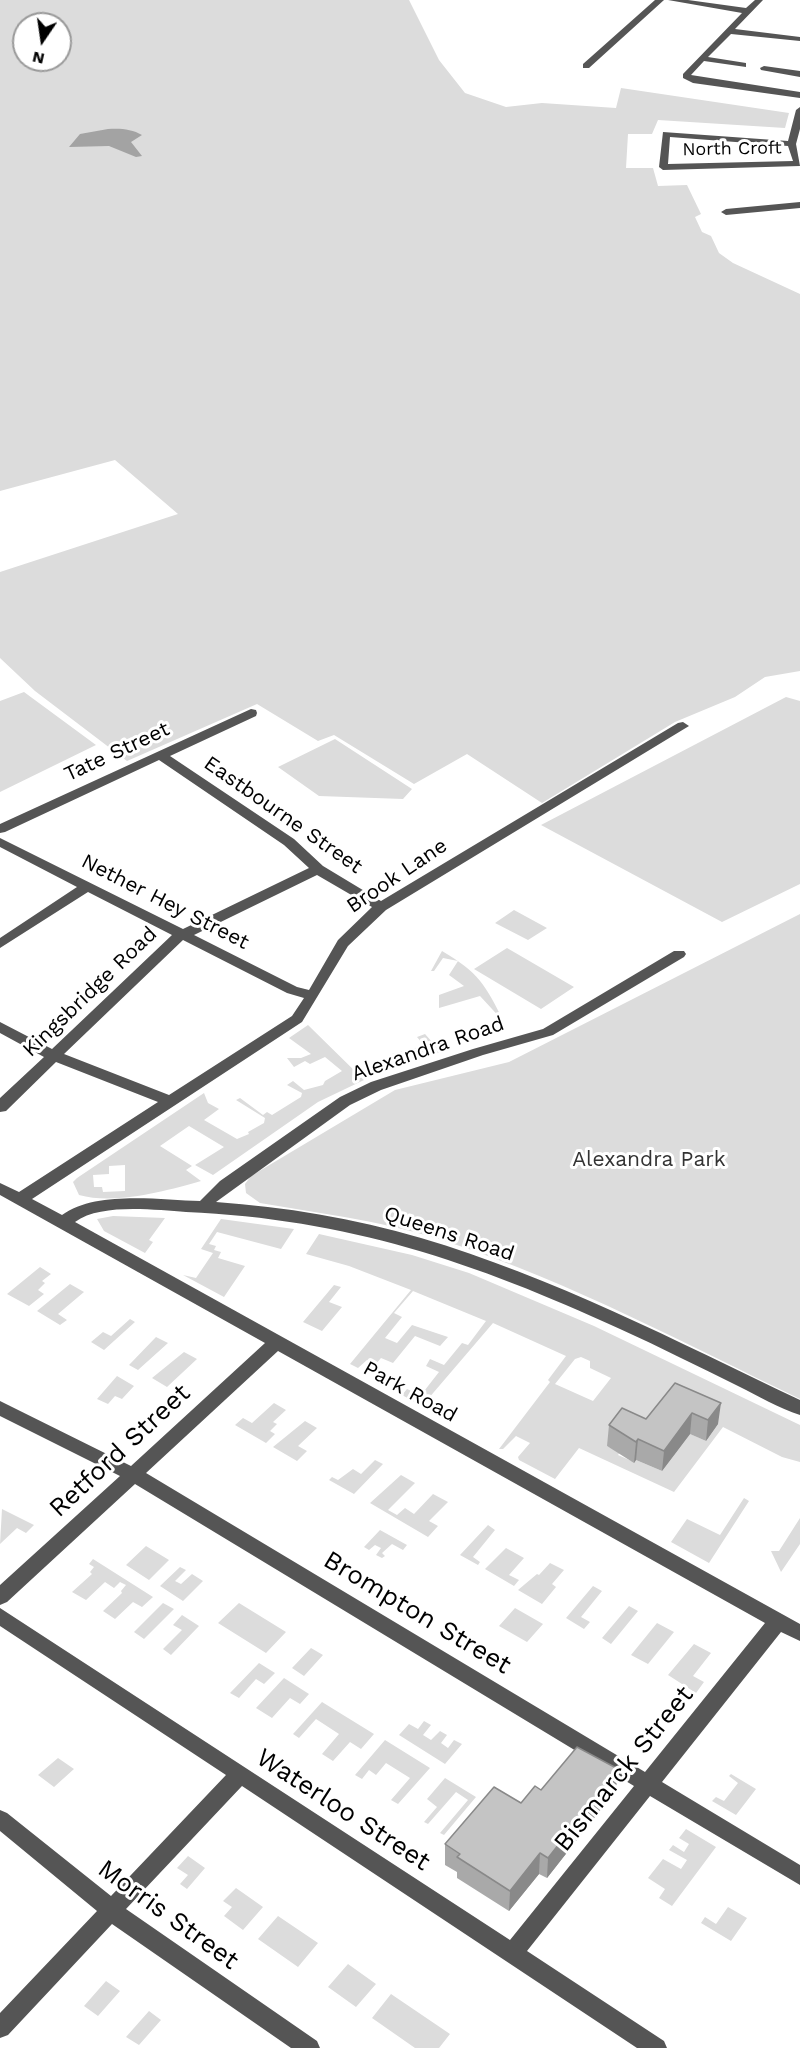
<!DOCTYPE html>
<style>
body{margin:0}
#map{position:relative;width:800px;height:2048px;overflow:hidden;background:#fff;font-family:"Work Sans",sans-serif}
canvas{display:block}
.north{position:absolute;left:12px;top:12px;width:60px;height:60px;box-sizing:border-box;background:#fff;border:2px solid #999;border-radius:50%;rotate:193deg;font-size:16px;font-weight:700;line-height:24px;text-align:center;color:#000}
.north::after{content:'';display:block;margin:auto;width:21px;height:27px;background:#000;clip-path:polygon(50% 0,100% 100%,50% 72%,0 100%)}
</style>
<div id="map">
<canvas width="800" height="2048"></canvas>
<div class="north">N</div>
</div>
<script>
const ctx = document.querySelector('canvas').getContext('2d');
ctx.lineJoin = 'round';
function fillPath(path, color) {
  ctx.fillStyle = color;
  ctx.fill(path, 'evenodd');
}
function trace(path, color, width, dash) {
  ctx.strokeStyle = color;
  ctx.lineWidth = width;
  ctx.lineCap = dash ? 'butt' : 'round';
  ctx.setLineDash(dash || []);
  ctx.stroke(path);
}
function label(font, color, halo, rows, align = 'center') {
  ctx.font = font + ' "Work Sans",sans-serif';
  ctx.lineWidth = 6;
  ctx.setLineDash([]);
  ctx.textBaseline = 'middle';
  ctx.strokeStyle = halo;
  ctx.fillStyle = color;
  for (const [text, x, y, turn = 0] of rows) {
    ctx.save();
    ctx.translate(x, y);
    ctx.rotate((+turn || 0) * Math.PI / 180);
    ctx.textAlign = isNaN(turn) ? turn : align;
    if (halo) ctx.strokeText(text, 0, 0);
    ctx.fillText(text, 0, 0);
    ctx.restore();
  }
}
const green = new Path2D(`
 M0,0H409L439,60L465,93L506,107L542,103L616,108L621,88L789,113L785,128L658,120L652,134H628L626,168H653L658,186L687,185L701,214L695,217L702,232L711,236L719,253L733,263L800,294V671L765,677L735,697L675,722L542,803L467,754L414,784L334,735L318,741L257,704L127,761L35,691L0,658V572L178,514L115,460L0,491ZM24,24H60V60H24Z
 M24,692L96,745L0,792V701Z
 M786,697L800,701V884L722,922L541,825Z
 M335,739L412,789L403,799L319,796L278,767Z
 M514,910L547,928L528,940L495,923Z
 M800,914V1399C686,1344 572,1283 451,1243C390,1222 324,1214 260,1203L246,1193L245,1184L251,1176L395,1090L509,1062Z
 M507,948L574,987L541,1009L474,969Z
 M442,951C479,973 485,984 504,1022L480,996L439,1008V995L464,986L449,975L458,961L443,958L434,971H431Z
 M308,1025L364,1080L318,1102L213,1175L195,1165L224,1147L189,1126L160,1146L192,1166L186,1170L201,1181C166,1191 115,1205 79,1195L73,1182L77,1178L204,1093L208,1103L219,1109L204,1120L237,1139L249,1134L248,1132L264,1123L265,1118L236,1100L240,1098L263,1115L267,1112L272,1115L301,1097L302,1093L287,1085L293,1081L304,1090L323,1085L325,1081L342,1071L325,1057L310,1064L305,1061L294,1067L287,1058H301L311,1054L289,1038ZM125,1165V1191L103,1192L102,1187H94L93,1175L109,1174V1166Z
 M425,1034L441,1052L402,1064L392,1054L419,1047L422,1043L417,1037Z
 M113,1216L165,1218L149,1240L153,1242L145,1253L104,1231L97,1219Z
 M221,1219L294,1229L281,1249L217,1232L209,1244L216,1246L214,1250L221,1252L218,1258L245,1266L224,1297L183,1275L196,1278L213,1253L201,1249Z
 M319,1234L412,1255L469,1273L594,1326L800,1425V1462L782,1457L723,1427L674,1492L579,1448L555,1479L519,1460L518,1457L530,1443L516,1436L503,1449H499L550,1382L548,1380L566,1356L493,1323L422,1406L402,1395L407,1389L421,1395L439,1372L426,1366L430,1359L444,1365L462,1343L468,1345L486,1321L413,1291L394,1313L402,1317L385,1338L397,1343L412,1325L448,1337L440,1346L415,1336L393,1363L381,1358L376,1364L367,1360L358,1368L350,1364L411,1290L349,1266L306,1254ZM581,1357L590,1361V1368L611,1378L593,1401L555,1384L575,1359ZM673,1403L718,1424L706,1441L686,1432L670,1452L674,1455L662,1471L636,1460L634,1462L618,1455L620,1452L607,1446L620,1429L647,1441Z
 M40,1267L51,1274L42,1281L45,1283L38,1290L44,1294L29,1306L7,1294Z
 M70,1284L84,1292L58,1314L67,1320L60,1325L37,1311Z
 M334,1285L341,1287L329,1302L342,1307L322,1331L303,1322Z
 M130,1319L135,1322L104,1350L91,1342L103,1332L111,1336Z
 M156,1337L168,1343L138,1370L129,1365Z
 M184,1352L197,1359L167,1387L152,1378Z
 M117,1376L134,1386L122,1399L115,1396L108,1404L97,1399Z
 M274,1403L286,1410L273,1422L277,1424L270,1431L275,1434L266,1443L235,1425L243,1418L252,1423Z
 M305,1421L317,1428L298,1446L307,1451L297,1461L273,1447Z
 M375,1460L383,1464L354,1494L329,1480L332,1477L338,1480L353,1469L361,1474Z
 M401,1475L415,1483L388,1510L397,1515L405,1508L414,1514L433,1494L448,1502L429,1521L438,1526L428,1537L370,1503Z
 M744,1498L749,1501L709,1563L671,1542L687,1519L720,1535Z
 M2,1509L34,1525L26,1533L17,1528L0,1544Z
 M800,1518V1544L781,1572L771,1551H779Z
 M488,1525L495,1530L473,1557L480,1562L478,1565L460,1555Z
 M380,1530L407,1545L403,1550L392,1544L382,1553L385,1556L382,1558L376,1555L381,1548L375,1545L369,1550L364,1547Z
 M146,1546L169,1560L149,1580L126,1565Z
 M506,1548L524,1558L509,1575L519,1580L514,1586L485,1569Z
 M93,1559L153,1597L142,1607L133,1602L115,1619L103,1611L122,1593L121,1591L126,1585L120,1582L114,1588L105,1582L86,1600L72,1592L92,1574L90,1572L94,1567L89,1564Z
 M550,1563L564,1570L552,1584L556,1587L542,1604L518,1590L537,1574L539,1575Z
 M180,1567L186,1570L175,1581L181,1584L192,1574L203,1581L183,1601L160,1586Z
 M593,1586L602,1591L581,1617L590,1622L584,1629L566,1618Z
 M163,1603L174,1609L144,1639L134,1632Z
 M239,1603L286,1632L266,1653L218,1623Z
 M629,1606L638,1611L611,1644L602,1638Z
 M515,1608L543,1624L527,1642L499,1626Z
 M182,1615L199,1626L171,1655L163,1649L182,1630L173,1625Z
 M657,1623L674,1632L648,1664L631,1655Z
 M694,1644L711,1653L693,1676L704,1682L696,1693L668,1675Z
 M311,1648L323,1655L304,1676L292,1668Z
 M259,1663L275,1673L264,1684L256,1679L239,1698L230,1693Z
 M284,1678L309,1694L300,1704L290,1698L272,1718L256,1708Z
 M322,1702L374,1734L361,1749L350,1742L333,1761L322,1754L339,1734L316,1719L299,1738L293,1734Z
 M424,1721L431,1725L423,1735L431,1740L440,1731L447,1735L441,1743L448,1748L454,1740L462,1744L445,1764L399,1735L409,1724L418,1729Z
 M385,1740L430,1768L398,1804L391,1800L410,1778L386,1763L376,1775L369,1770L362,1779L355,1775Z
 M58,1758L74,1769L54,1787L38,1775Z
 M731,1774L756,1789L736,1815L712,1801L716,1797L724,1801L738,1783L729,1776Z
 M445,1778L476,1797L444,1835L440,1833L468,1800L456,1792L428,1824L424,1822L437,1807L427,1799Z
 M686,1829L716,1847L672,1906L659,1898L665,1889L648,1878L663,1859L681,1869L687,1860L669,1850L673,1845L684,1852L689,1844L679,1838Z
 M188,1856L205,1868L187,1889L180,1884L188,1875L177,1868Z
 M236,1888L263,1907L243,1930L224,1916L232,1907L223,1901Z
 M728,1907L747,1918L731,1941L701,1923L705,1917L716,1924Z
 M278,1916L318,1943L298,1967L258,1939Z
 M348,1964L376,1984L356,2007L328,1987Z
 M106,1981L120,1991L98,2016L84,2006Z
 M391,1994L450,2034L439,2048H415L372,2018Z
 M149,2011L161,2020L139,2045L126,2037Z`);
const water = new Path2D(`
 M108,129C120,128 132,129 142,135L131,142L142,156L136,157L109,146L69,147L80,134Z`);
const minor = new Path2D(`
 M655,0H664L589,68H583V64Z
 M668,0H688L746,8L755,0H763L735,29L800,37V41L731,34L708,57L746,63V67L704,61L691,75L800,92V98L693,83L683,78V74L742,13Z
 M764,66L800,71V77L761,70L760,68Z
 M800,107V129L796,144L800,166L663,170L659,167L663,132L788,141L796,110ZM670,137L788,146L793,161L668,164Z
 M800,202V208L726,215L721,212L726,209Z
 M251,709L256,710L257,713L256,716L170,756L294,839L323,866L381,901L678,723L683,722L689,726L386,910L348,946L302,1022L32,1199L62,1215C96,1190 160,1200 200,1201L220,1181L340,1097L371,1082L473,1049L543,1029L674,951H684L686,954L684,957L553,1035L483,1055L381,1090L350,1105L216,1202C285,1207 354,1218 421,1238C553,1277 676,1341 800,1400V1415C779,1408 758,1396 738,1386C699,1367 660,1347 620,1329C474,1262 348,1219 186,1212C154,1210 101,1203 75,1222L800,1624V1641L781,1632L662,1782L800,1865V1885L650,1796L527,1951L664,2041L667,2048H637L242,1786L126,1909L317,2041L320,2048H291L112,1924L8,2035L0,2038V2013L97,1911L0,1831V1810L7,1813L111,1896L226,1775L0,1626V1608L510,1940L634,1786L135,1484L7,1602L0,1605V1585L120,1476L0,1416V1401L131,1466L265,1343L0,1195V1183L19,1192L158,1102L56,1062L6,1111L0,1112V1098L44,1057L0,1033V1022L52,1049L172,935L88,892L0,948V938L77,887L0,847V838L183,929L309,868L284,845L159,760L5,832L0,833V824ZM317,875L372,907L338,940L309,990L297,987L194,935ZM183,940L287,993L304,998L292,1016L169,1095L64,1054ZM278,1351L765,1623L645,1772L146,1473Z`);
const wall = new Path2D(`
 M675,1383L718,1424L706,1441L690,1434L662,1471L636,1460L634,1463L607,1446L609,1425L646,1419Z
 M541,1790H616L547,1878L539,1874L509,1911L457,1878V1872L445,1865V1844L521,1803Z`);
const shadedWall = new Path2D(`
 M721,1403L718,1424L706,1441L708,1420Z
 M692,1413L690,1434L662,1471L664,1451Z
 M638,1439L636,1460L634,1463L636,1442Z
 M618,1769L616,1790L547,1878L548,1858Z
 M540,1853L539,1874L509,1911L510,1891Z`);
const building = new Path2D(`
 M675,1383L721,1403L708,1420L692,1413L664,1451L638,1439L636,1442L609,1425L622,1408L646,1419Z
 M577,1747L618,1769L548,1858L540,1853L510,1891L457,1857L460,1854L445,1844L494,1787L521,1803L535,1786L541,1790Z`);
const farStreetnames = [
 ["North Croft",732,149,-1]
];
const streetNames = [
 ["Tate Street",117,752,-25],
 ["Eastbourne Street",283,815,35],
 ["Brook Lane",397,876,-34],
 ["Nether Hey Street",165,902,27],
 ["Kingsbridge Road",90,992,-44],
 ["Alexandra Road",428,1049,-19],
 ["Queens Road",449,1234,18],
 ["Park Road",410,1392,29]
];
const parkNames = [
 ["Alexandra Park",649,1160]
];
const nearStreetnames = [
 ["Retford Street",120,1451,-43],
 ["Brompton Street",417,1613,31],
 ["Bismarck Street",624,1769,-51],
 ["Waterloo Street",343,1810,33],
 ["Morris Street",168,1915,36]
];
fillPath(green, '#dcdcdc');
fillPath(water, '#a3a3a3');
fillPath(minor, '#555');
fillPath(wall, '#a9a9a9');
fillPath(shadedWall, '#898989');
fillPath(building, '#c4c4c4');
trace(building, '#898989', 1.5);
label('18px', '#000', '#fff', farStreetnames);
label('21px', '#000', '#fff', streetNames);
label('21px', '#333', '#fff', parkNames);
label('26px', '#000', '#fff', nearStreetnames);
</script>
